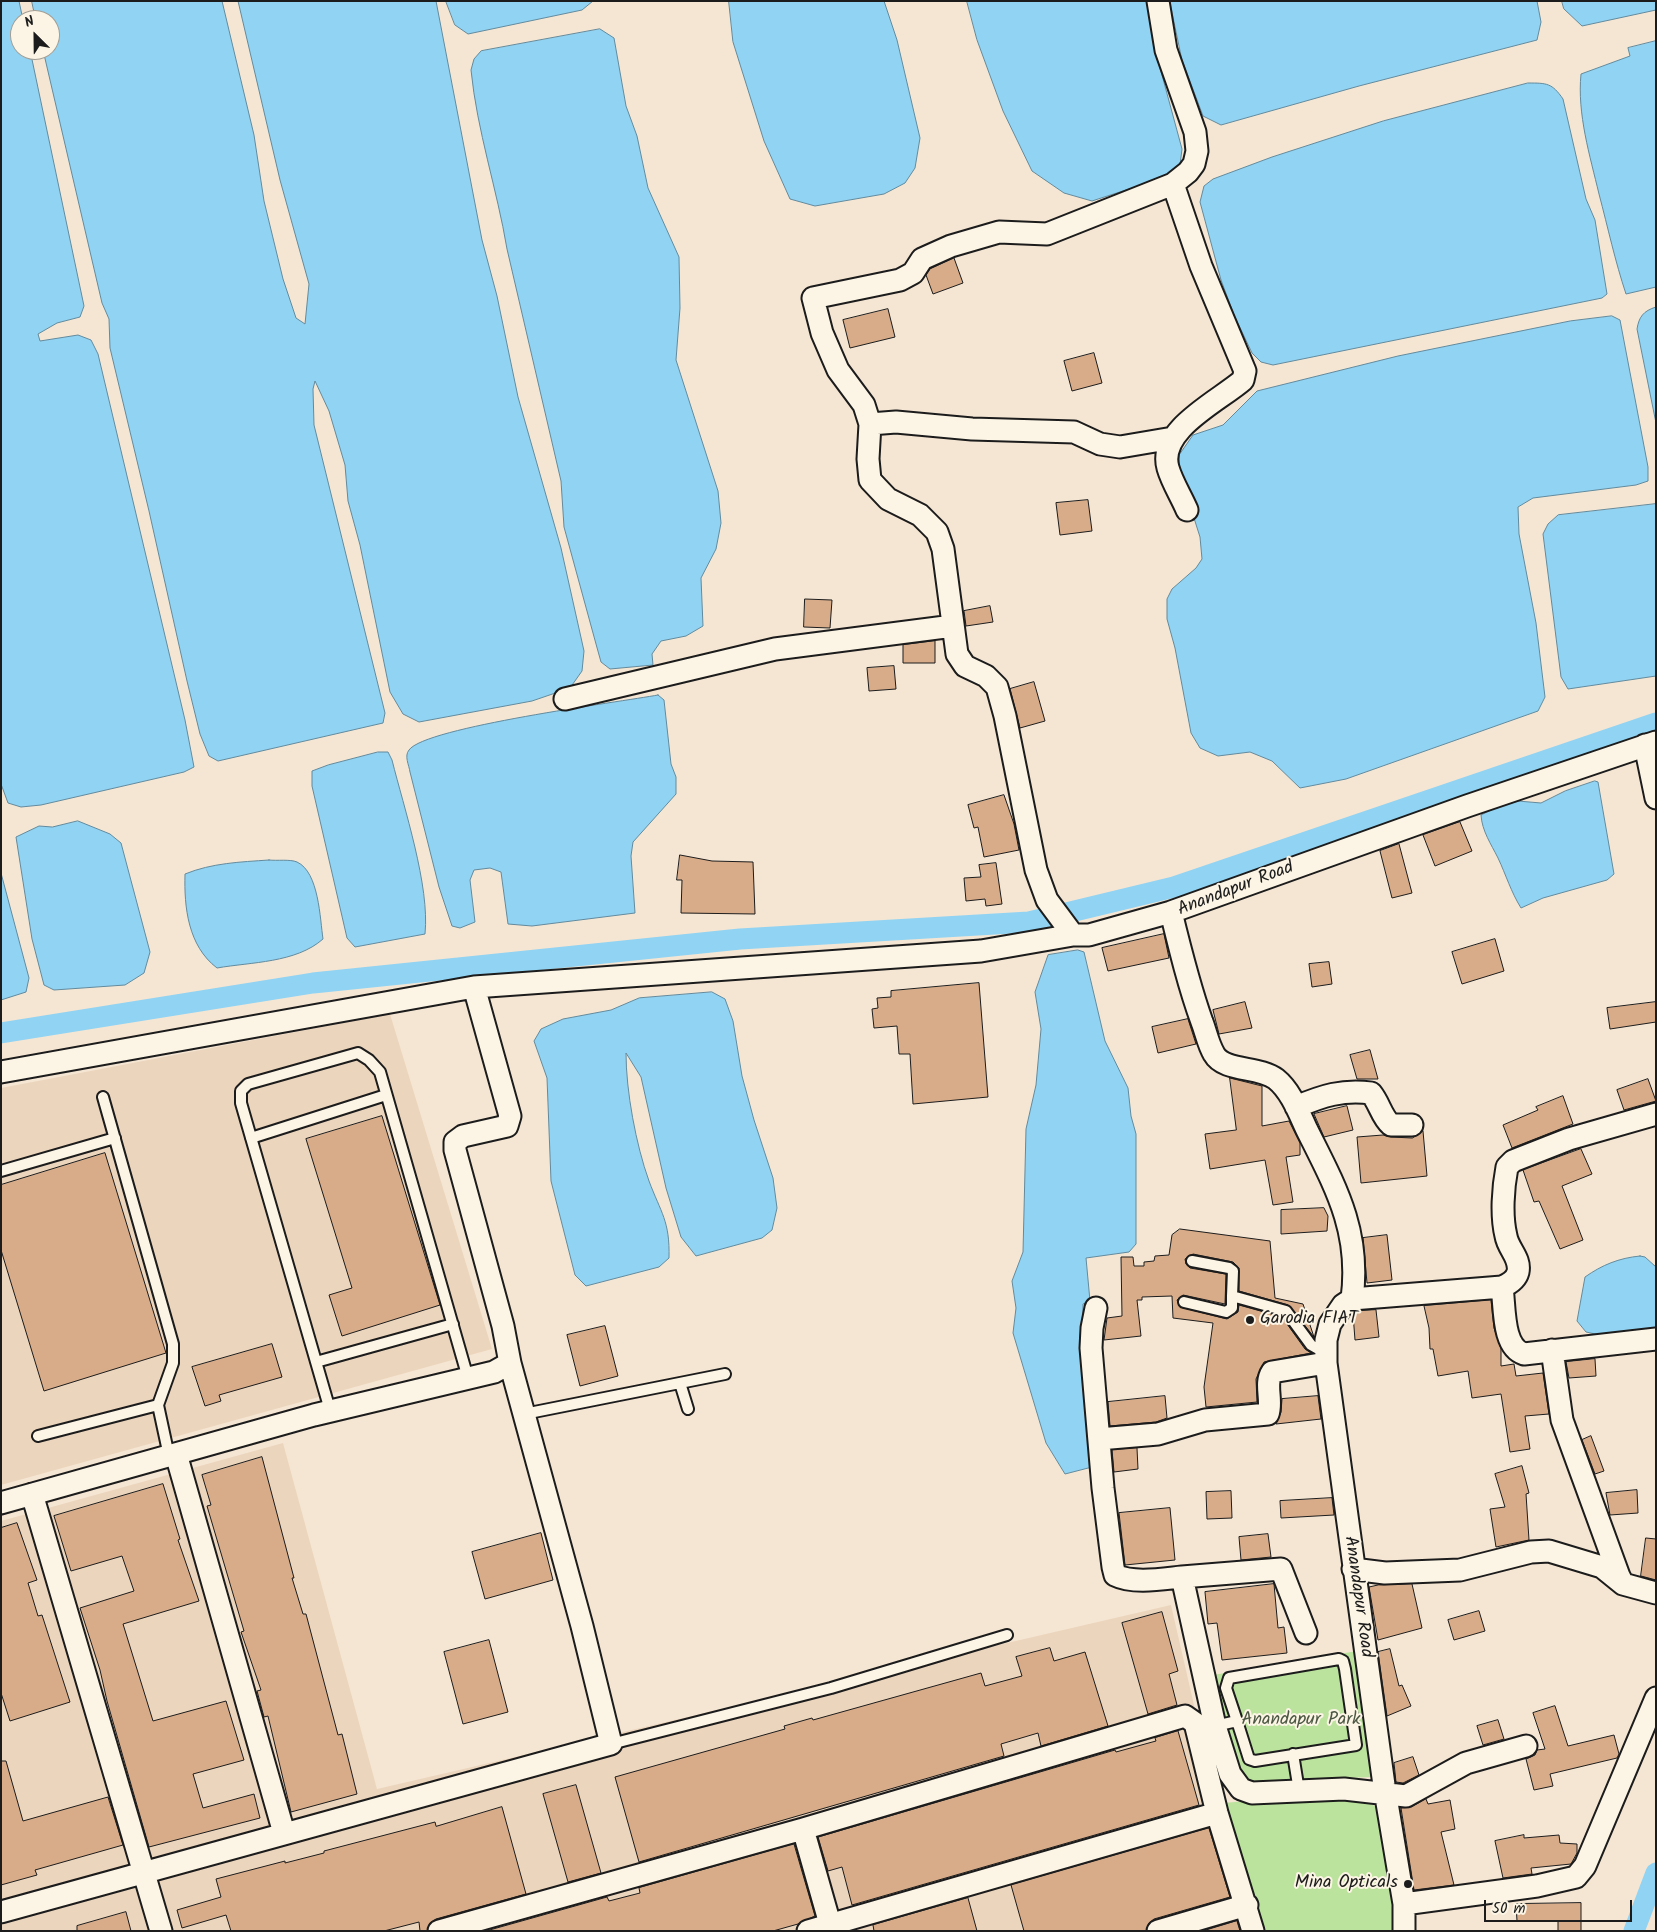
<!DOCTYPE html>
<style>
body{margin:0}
#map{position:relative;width:1657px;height:1932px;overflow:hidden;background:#f5e6d3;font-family:Kalam,sans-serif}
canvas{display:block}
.frame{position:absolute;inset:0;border:2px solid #1c1c1c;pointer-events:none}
.north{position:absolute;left:10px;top:10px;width:50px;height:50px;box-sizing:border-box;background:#fcf5e5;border:1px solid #a29e95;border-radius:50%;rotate:337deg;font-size:14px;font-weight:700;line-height:20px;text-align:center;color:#1c1c1c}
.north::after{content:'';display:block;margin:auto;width:18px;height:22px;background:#1c1c1c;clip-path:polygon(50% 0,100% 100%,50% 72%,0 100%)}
.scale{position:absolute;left:1484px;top:1900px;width:148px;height:22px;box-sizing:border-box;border:2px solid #1c1c1c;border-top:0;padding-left:6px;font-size:15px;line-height:18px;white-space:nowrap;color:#1c1c1c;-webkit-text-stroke:4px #fcf5e5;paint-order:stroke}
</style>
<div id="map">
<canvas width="1657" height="1932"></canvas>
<div class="frame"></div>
<div class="north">N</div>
<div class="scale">50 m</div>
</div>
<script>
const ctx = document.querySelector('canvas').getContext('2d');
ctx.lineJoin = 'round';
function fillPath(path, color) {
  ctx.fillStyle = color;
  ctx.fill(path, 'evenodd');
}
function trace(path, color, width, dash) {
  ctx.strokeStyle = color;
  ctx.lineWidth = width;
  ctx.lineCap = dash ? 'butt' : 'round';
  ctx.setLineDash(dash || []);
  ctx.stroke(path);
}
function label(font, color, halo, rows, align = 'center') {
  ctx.font = font + ' Kalam,sans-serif';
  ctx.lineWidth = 4;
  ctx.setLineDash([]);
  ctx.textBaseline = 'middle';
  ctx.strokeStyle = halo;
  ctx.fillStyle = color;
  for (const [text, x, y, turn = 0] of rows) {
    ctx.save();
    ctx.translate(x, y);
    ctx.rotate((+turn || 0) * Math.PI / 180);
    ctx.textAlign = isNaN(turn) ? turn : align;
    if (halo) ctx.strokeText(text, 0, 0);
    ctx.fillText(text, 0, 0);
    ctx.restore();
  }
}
const built = new Path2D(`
 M390,1014L492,1349L1,1485V1088Z
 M283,1443L377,1789L1171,1605L1231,1866L1243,1931H1V1521Z`);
const green = new Path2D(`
 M1357,1651L1375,1777L1341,1778L1258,1786L1247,1782L1234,1764L1213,1675Z
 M1308,1796L1368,1802L1378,1808L1390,1864L1393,1931H1261L1223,1803Z`);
const water = new Path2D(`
 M1,1H19L23,20H20V50H30L84,306L80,317L57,323L38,334L40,341L78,335L91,340L98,354L185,720L194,767L184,772L41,805L21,807L8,803L1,784Z
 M32,1H222L254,135L264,201L283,279L296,318L305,324L309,284L280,180L238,1H436L482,240L497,296L518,397L561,548L584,651L582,671L570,688L532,701L419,722L403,714L390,692L360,545L348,501L345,465L329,411L315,381L313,389L314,425L385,713L383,723L218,761L209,756L200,734L187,681L149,511L110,348L109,319L102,303L43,50H50V20H36Z
 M446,1H593L582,10L468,34L455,25Z
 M729,1H884L897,40L920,138L915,168L905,183L884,194L815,206L790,199L764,141L733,42Z
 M967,1H1147L1159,64L1182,149L1180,165L1166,177L1092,201L1064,193L1032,171L1003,111L977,40Z
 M1170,1H1537L1541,22L1537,40L1359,86L1221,125L1203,116L1182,60Z
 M1562,1H1656V10L1582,26L1564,9Z
 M600,29L614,38L626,106L637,136L648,188L679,257L680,308L676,360L718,491L721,523L716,549L701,578L703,626L686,636L661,641L652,654L653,665L610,669L601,662L596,644L564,527L561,481L507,249C497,189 477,131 471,70L474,59L481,51Z
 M1656,41V287L1626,294C1615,261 1608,228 1599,194C1590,156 1577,114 1581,74L1630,56L1628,48Z
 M1528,83C1547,83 1552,83 1563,99L1586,199L1595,220L1607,294L1602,298L1273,365L1261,362L1252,353L1234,315L1221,280L1200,202L1204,186L1213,179L1272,157L1383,121Z
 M1656,307V423L1637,329C1639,317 1643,311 1656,307Z
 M1612,316L1620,320L1648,467V481L1636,485L1533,498L1518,507L1519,534L1536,623L1545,697L1538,711L1346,779L1300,788L1272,761L1250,752L1218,756L1200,748L1191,733L1175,648L1167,619V599L1172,589L1196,568L1202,559L1200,537L1180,474L1179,455L1193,435L1223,425L1257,391L1398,356L1570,321Z
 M1656,504V676L1568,689L1561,677L1543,534L1548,524L1558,515Z
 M658,695L664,700L671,764L676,777V794L633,842L631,856L635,913L532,926L508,924L501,872L490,868L474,870L470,880L475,922L460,928L452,926L439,887L410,772C409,765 404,756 409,750C425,727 620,702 658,695Z
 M378,752H388L392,760C404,808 430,886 425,934L355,947L347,938L312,786V771L328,765Z
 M1595,781L1598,782L1614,874L1607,880L1543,898L1521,908C1511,892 1506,875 1498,858C1491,844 1482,831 1481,815L1495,808L1518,801L1541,803L1565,791Z
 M78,821L110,834L121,843L150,952L144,973L125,985L54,990L44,985L32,939L16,837L39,826L52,827Z
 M269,860C277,861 290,859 297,862C319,872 320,919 323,939C296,963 251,962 217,968C188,946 184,907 185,874C212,863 240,862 269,860Z
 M1,873L29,978L26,992L1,1000Z
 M1078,950L1084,952L1105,1041L1128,1088L1131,1116L1136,1134V1244L1129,1252L1086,1258L1090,1301L1083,1304L1082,1350L1096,1466L1065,1474L1046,1443L1013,1333L1016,1308L1012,1281L1023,1252L1026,1129L1036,1085L1041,1029L1035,992L1048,955Z
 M712,992L725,999L733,1021L742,1076L754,1120L773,1178L777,1208L772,1230L762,1238L696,1256L681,1237L666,1188L641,1077L626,1053C626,1091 636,1145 649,1181C661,1213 670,1221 669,1258L659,1267L586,1286L575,1275L551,1181L547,1078L534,1041L541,1029L563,1019L611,1010L639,998Z
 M1640,1256L1645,1257L1656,1267V1333L1609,1337L1586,1332L1577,1321L1585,1277C1602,1265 1619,1258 1640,1256Z`);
const canal = new Path2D(`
 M1,1033L313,983L740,939L1029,922L1174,887L1656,723
 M1634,1931L1656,1873`);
const building = new Path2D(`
 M954,258L963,283L933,294L926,275L930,269Z
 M888,309L895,337L850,348L843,320Z
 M1094,353L1102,383L1072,391L1064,361Z
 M1088,500L1092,531L1060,535L1056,503Z
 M805,599L832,600L830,628L804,627Z
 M990,606L993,622L966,626L964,611Z
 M935,641V663H903V645Z
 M894,666L896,689L869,691L867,668Z
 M1034,682L1045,721L1020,728L1010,689Z
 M1004,795L1014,824L1019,850L984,857L978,827L974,828L968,805Z
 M1460,822L1472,851L1435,866L1423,835Z
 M1399,844L1412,893L1392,898L1380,851Z
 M680,855L712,861L753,862L755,914L681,913L682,880H677Z
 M996,863L1002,904L986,906L985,899L966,901L964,878L981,877L979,865Z
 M1164,934L1169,958L1108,971L1102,948Z
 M1495,939L1504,971L1462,984L1452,952Z
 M1329,962L1332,984L1312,987L1309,964Z
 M979,983L988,1097L913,1104L910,1054H899L897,1026L874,1028L872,1009L878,1008L877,998L891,997V991Z
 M1245,1002L1252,1028L1219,1034L1213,1010Z
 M1656,1002V1022L1610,1029L1607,1008Z
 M1188,1019L1196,1044L1158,1053L1152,1027Z
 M1370,1050L1378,1079H1357L1350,1055Z
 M1230,1078L1262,1086V1126L1289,1121L1300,1143V1155L1286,1157L1293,1202L1273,1205L1265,1160L1210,1169L1205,1134L1236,1130Z
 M1648,1079L1656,1101L1624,1110L1617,1090Z
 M1563,1096L1573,1124L1512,1148L1503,1125L1538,1110L1536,1107Z
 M1347,1106L1353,1130L1324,1137L1314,1114Z
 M382,1116L440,1305L342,1336L329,1295L352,1288L306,1139Z
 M1423,1131L1427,1176L1361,1183L1357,1137L1383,1135L1391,1137L1412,1138Z
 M1581,1149L1592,1174L1562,1186L1583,1240L1560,1249L1539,1201L1534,1202L1523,1170Z
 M105,1153L166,1353L44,1391L1,1250V1185Z
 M1324,1208L1328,1216L1327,1231L1281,1234V1210Z
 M1180,1229L1270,1241L1275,1298L1303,1304L1314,1337L1288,1305L1239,1291V1268L1233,1262L1193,1254L1185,1259L1186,1264L1190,1268L1226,1274L1225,1304L1183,1295L1177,1300L1180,1307L1227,1319L1238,1312L1239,1305L1282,1317L1305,1349L1311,1353L1264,1362L1256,1379L1257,1402L1206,1407L1204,1387L1213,1323L1173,1318L1172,1296L1142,1297V1300H1137L1141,1336L1104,1340L1107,1318L1122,1316L1121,1257H1133L1134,1266H1144V1262L1154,1261L1155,1256L1169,1255L1172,1235Z
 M1387,1235L1392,1280L1367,1283L1363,1238Z
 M1491,1300L1494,1328L1501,1349V1366L1514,1364L1516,1376L1543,1373L1549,1414L1525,1416L1530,1449L1510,1452L1501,1394L1472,1398L1468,1371L1438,1376L1433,1349H1430L1429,1328L1424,1306Z
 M1376,1310L1379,1337L1355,1340L1353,1314L1356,1311Z
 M605,1326L618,1376L580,1386L567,1335Z
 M272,1344L282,1377L219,1395L221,1401L205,1406L192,1367Z
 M1595,1359L1596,1376L1569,1378L1566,1362Z
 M1165,1396L1167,1418L1156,1422L1110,1426L1108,1402Z
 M1318,1396L1321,1419L1276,1424L1281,1412L1282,1399Z
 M1591,1436L1604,1471L1595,1474L1582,1440Z
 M1137,1448L1138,1469L1114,1472L1112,1450Z
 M262,1457L294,1578H292L303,1614H306L338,1735L342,1734L357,1794L291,1812L268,1716L264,1717L257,1691L261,1690L241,1632L244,1631L207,1506L211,1505L202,1475Z
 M1522,1466L1529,1493L1526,1494L1529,1540L1496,1547L1490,1509L1505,1507L1495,1474Z
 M163,1484L180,1539L178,1540L199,1601L123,1624L153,1721L226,1701L244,1760L193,1774L203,1808L254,1794L260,1818L149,1847L107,1701L100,1670L80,1608L134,1591L122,1556L71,1571L54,1516Z
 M1637,1490L1638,1513L1610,1515L1606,1493Z
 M1231,1491L1232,1518L1207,1519L1206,1492Z
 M1332,1498L1334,1515L1281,1518L1280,1501Z
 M1170,1508L1175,1560L1125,1565L1119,1513Z
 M17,1523L37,1580L28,1583L38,1616L42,1615L70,1702L10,1721L1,1693V1528Z
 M541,1533L553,1580L485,1599L472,1552Z
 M1268,1534L1271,1557L1241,1560L1239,1537Z
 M1646,1538L1656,1539V1580L1641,1576Z
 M1274,1584L1278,1628L1284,1627L1287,1653L1222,1660L1217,1623L1208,1624L1205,1592Z
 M1412,1584L1422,1628L1378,1640L1369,1587L1378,1585Z
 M1479,1611L1485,1631L1454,1640L1448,1620Z
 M1162,1612L1178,1671L1169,1674L1177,1705L1148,1714L1122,1623Z
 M489,1640L508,1712L463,1724L444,1652Z
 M1050,1648L1054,1661L1085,1652L1108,1726L1041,1746L1038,1733L1001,1744L1004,1756L639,1862L615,1777L785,1729L784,1726L812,1718L813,1720L981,1673L985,1686L1022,1676L1016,1657Z
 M1390,1649L1399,1686L1402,1685L1411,1706L1387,1716L1378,1652Z
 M1555,1706L1568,1746L1614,1735L1619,1754L1617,1758L1550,1774L1553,1786L1534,1790L1526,1759L1535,1755L1537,1750L1545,1749L1533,1713Z
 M1498,1720L1504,1739L1483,1745L1477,1726Z
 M1178,1731L1199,1805L852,1905L842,1867L828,1871L818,1837L1115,1750L1116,1752L1156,1741L1155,1738Z
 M1413,1757L1419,1775L1403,1783L1396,1782L1394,1763Z
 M1,1761H6L23,1821L108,1797L123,1845L35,1870L37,1875L1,1885Z
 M576,1785L601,1873L568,1882L543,1794Z
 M1426,1799L1428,1804L1450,1800L1455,1829L1441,1832L1454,1885L1414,1890L1401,1808L1411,1807Z
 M502,1807L526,1894L436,1919L430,1923L427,1931H420L419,1922L384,1931H231L226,1915L182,1928L177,1910L221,1897L216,1879L285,1861V1863L324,1853V1851L435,1822L436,1826Z
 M1209,1828L1230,1897L1154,1919L1149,1923L1146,1931H1024L1011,1885Z
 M1524,1835V1838L1559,1835L1560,1843L1577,1844V1853L1571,1864L1531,1868L1532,1874L1503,1878L1495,1841Z
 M794,1844L815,1916L798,1924L773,1931H486L607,1897L609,1901L640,1893L639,1888Z
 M968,1898L977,1931H874L873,1925Z
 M1581,1903V1931H1558V1921H1517L1516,1904Z
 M126,1912L131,1931H77V1926Z
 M1237,1921L1240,1931H1203Z`);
const service = new Path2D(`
 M103,1097L173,1344V1363L158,1405L169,1456
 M251,1138L386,1095
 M1,1171L115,1138
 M1192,1261L1229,1268L1233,1271L1232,1296L1286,1311L1311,1345L1325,1353
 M1184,1302L1226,1312L1232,1308V1296
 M316,1362L453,1324
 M680,1383L688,1409
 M330,1410L241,1103V1091L248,1084L358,1053L369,1060L380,1072L468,1378
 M524,1414L725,1374
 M38,1436L158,1405
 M1215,1726L1237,1721L1226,1688L1229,1678L1339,1659L1343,1661L1345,1669L1356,1745L1255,1761L1249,1759L1237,1721
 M611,1744L831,1688L1007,1635
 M1293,1754L1299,1791`);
const minor = new Path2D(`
 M1173,184L1201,266L1245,371L1243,380C1219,401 1157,430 1168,468C1172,482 1181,496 1187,510
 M870,424L896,422L972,429L1074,432L1100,444L1120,447L1173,438
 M565,699L775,649L953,626
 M1645,745L1656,798
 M1073,935L1047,900L1036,870L1005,716L997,687L986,676L965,666L957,654L943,549L937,532L920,515L888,499L870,480L868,459L870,424L864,405L838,370L822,333L813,298L900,280L913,273L922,259L951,246L999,232L1047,234L1173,184L1188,172L1194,164L1197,151L1195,132L1166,50L1158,1
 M1,1072L474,987L981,951L1073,935H1089L1171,912
 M1296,1107C1322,1096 1343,1089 1371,1093C1380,1104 1381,1116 1391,1125H1412
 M1502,1287C1505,1307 1502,1347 1524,1354L1656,1339
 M1352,1299C1361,1232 1336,1188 1307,1130C1299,1113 1291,1091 1276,1079C1259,1066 1224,1072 1214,1054C1208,1044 1206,1032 1202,1022C1189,986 1180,949 1171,912L1467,806L1656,742
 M1096,1308L1092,1328L1091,1348L1103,1488L1113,1567L1115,1575C1133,1584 1162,1579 1182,1577L1215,1726L1230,1774L1241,1789L1252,1793L1344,1789L1406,1796L1466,1763L1526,1746
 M1552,1350L1562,1420L1619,1576L1623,1584
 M1099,1439L1158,1434L1205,1420L1268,1414C1273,1401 1264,1384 1272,1372L1326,1363
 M176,1454L284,1833
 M32,1494L161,1931
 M1,1503L314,1415L494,1372L510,1363L503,1326L455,1150V1142L463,1136L507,1126L510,1116L474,987
 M1353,1569L1385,1573L1460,1570L1531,1552L1549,1551L1602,1567L1623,1584L1656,1593
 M1182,1577L1281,1569L1306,1633
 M803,1829L832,1931
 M1404,1904L1537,1886L1576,1877L1585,1866L1656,1698
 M1,1912L611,1744L582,1626L510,1363
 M439,1931L803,1829L1185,1716L1195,1723L1217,1813L1253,1931
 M808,1931L1217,1813
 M1158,1931L1247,1905
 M1404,1931V1904L1384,1785L1326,1363V1340L1330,1324L1343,1305L1352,1299L1502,1287C1509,1284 1516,1280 1518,1272C1521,1258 1508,1249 1506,1236C1501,1216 1503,1188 1507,1167L1513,1161L1569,1139L1656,1114`);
const markers = [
 [1250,1320,5,"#1c1c1c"],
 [1408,1884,5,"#1c1c1c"]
];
const streetNames = [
 ["Anandapur Road",1236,890,-21],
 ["Anandapur Road",1357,1597,82]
];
const poiNames = [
 ["Garodia FIAT",1260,1320],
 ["Mina Opticals",1398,1884,"right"]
];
const parkNames = [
 ["Anandapur Park",1301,1721]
];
fillPath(built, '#ecd5bd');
fillPath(green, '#bce39e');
fillPath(water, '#91d3f3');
trace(water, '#628a9d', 1);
trace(canal, '#91d3f3', 21);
fillPath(building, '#d8ac89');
trace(building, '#1c1c1c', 1);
trace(service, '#1c1c1c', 14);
trace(minor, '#1c1c1c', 25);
trace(service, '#fcf5e5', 10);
trace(minor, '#fcf5e5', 21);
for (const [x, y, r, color] of markers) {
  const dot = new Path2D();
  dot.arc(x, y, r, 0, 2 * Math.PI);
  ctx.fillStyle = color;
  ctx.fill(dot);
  trace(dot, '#fcf5e5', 2);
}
label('18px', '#1c1c1c', '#fcf5e5', streetNames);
label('18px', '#1c1c1c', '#fcf5e5', poiNames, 'left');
label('18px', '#4c5843', '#fcf5e5', parkNames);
</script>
